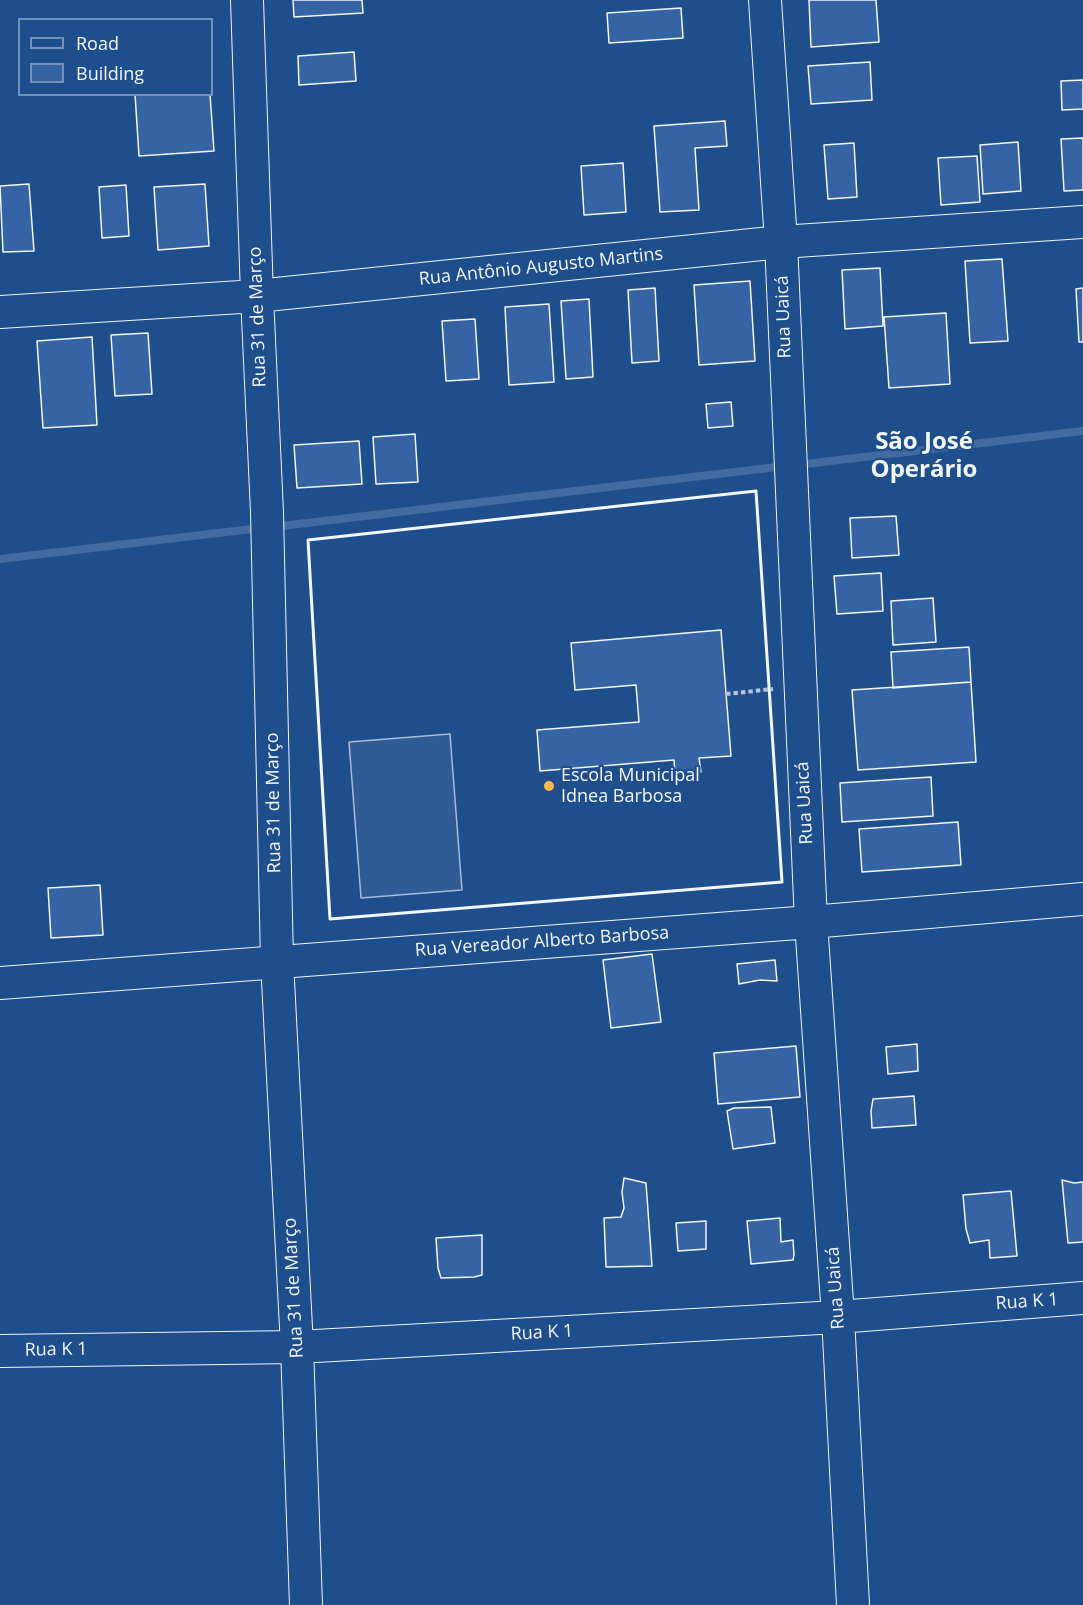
<!DOCTYPE html>
<meta charset="utf-8">
<style>
body{margin:0}
#map{position:relative;width:1083px;height:1605px;overflow:hidden;background:#1f4e8c;font-family:"Open Sans",sans-serif}
canvas{display:block}
.legend{position:absolute;left:18px;top:18px;width:195px;height:78px;box-sizing:border-box;background:#1f4e8c;border:2px solid #7391ba;margin:0;padding:8px 10px;list-style:none;font-size:18px;color:#f2f6ff}
.legend li{display:flex;align-items:center;gap:12px;height:30px}
.legend b{width:30px;border:2px solid #7391ba}
</style>
<div id="map">
<canvas width="1083" height="1605"></canvas>
<ul class="legend">
<li><b style="height:8px;background:#1f4e8c"></b>Road</li>
<li><b style="height:16px;background:#3563a3"></b>Building</li>
</ul>
</div>
<script>
const ctx = document.querySelector('canvas').getContext('2d');
ctx.lineJoin = 'round';
function fillPath(path, color) {
  ctx.fillStyle = color;
  ctx.fill(path, 'evenodd');
}
function trace(path, color, width, dash) {
  ctx.strokeStyle = color;
  ctx.lineWidth = width;
  ctx.lineCap = dash ? 'butt' : 'round';
  ctx.setLineDash(dash || []);
  ctx.stroke(path);
}
function label(font, color, halo, rows, align = 'center') {
  ctx.font = font + ' "Open Sans",sans-serif';
  ctx.lineWidth = 4.5;
  ctx.setLineDash([]);
  ctx.textBaseline = 'middle';
  ctx.strokeStyle = halo;
  ctx.fillStyle = color;
  for (const [text, x, y, turn = 0] of rows) {
    ctx.save();
    ctx.translate(x, y);
    ctx.rotate((+turn || 0) * Math.PI / 180);
    ctx.textAlign = isNaN(turn) ? turn : align;
    if (halo) ctx.strokeText(text, 0, 0);
    ctx.fillText(text, 0, 0);
    ctx.restore();
  }
}
const built = new Path2D(`
 M450,734L462,890L361,898L349,742Z`);
const stream = new Path2D(`
 M797,465L1083,431
 M273,527L785,466
 M0,559L260,528`);
const building = new Path2D(`
 M293,0H362L363,13L294,17Z
 M809,0H876L879,42L811,47Z
 M681,8L683,38L609,43L607,13Z
 M354,52L356,81L299,85L298,56Z
 M870,62L872,100L811,104L808,66Z
 M1083,80V109L1062,110L1061,81Z
 M135,94H210L214,151L139,156Z
 M725,121L727,146L695,148L699,210L660,212L654,126Z
 M1083,138V190L1064,191L1061,139Z
 M1018,142L1021,191L983,194L980,145Z
 M854,143L857,197L828,199L824,145Z
 M977,156L980,202L941,205L938,158Z
 M623,163L626,212L584,215L581,166Z
 M29,184L34,251L3,252L0,186Z
 M205,184L209,246L158,250L154,187Z
 M126,185L129,236L102,238L99,187Z
 M1002,259L1008,341L970,343L965,261Z
 M880,268L883,326L845,329L842,270Z
 M750,281L755,361L699,365L694,285Z
 M655,288L659,361L632,363L628,290Z
 M1083,288V342H1079L1076,289Z
 M589,299L593,377L566,379L561,301Z
 M549,304L554,382L509,385L505,307Z
 M946,313L950,384L889,388L884,317Z
 M475,319L479,379L446,381L442,321Z
 M148,333L152,394L115,396L111,335Z
 M92,337L97,425L43,428L37,341Z
 M731,402L733,426L708,428L706,404Z
 M415,434L418,482L376,484L373,437Z
 M359,441L362,484L297,488L294,445Z
 M896,516L899,555L852,558L850,518Z
 M881,573L883,611L837,614L834,576Z
 M933,598L936,642L893,645L891,601Z
 M721,630L731,756L699,758L701,772L675,774L674,760L540,771L537,730L639,722L636,685L575,690L571,643Z
 M969,647L971,682L893,688L891,652Z
 M971,682L976,762L858,770L852,690Z
 M931,777L933,816L842,822L840,783Z
 M958,822L961,865L862,872L859,829Z
 M100,885L103,935L51,938L48,888Z
 M652,954L661,1022L611,1028L603,960Z
 M775,960L777,981L760,980L739,984L737,964Z
 M917,1044L918,1071L888,1074L886,1047Z
 M796,1046L800,1097L718,1104L714,1053Z
 M914,1096L916,1125L872,1128L871,1111L873,1099Z
 M771,1107L775,1143L733,1149L727,1111L734,1108Z
 M624,1178L646,1183L652,1266L606,1267L604,1218L621,1217L624,1208L622,1192Z
 M1062,1180L1074,1183L1083,1182V1242L1068,1243Z
 M1011,1191L1017,1256L990,1258L989,1240L970,1243L966,1229L963,1195Z
 M780,1218L781,1242L793,1240L794,1255L793,1260L751,1264L747,1221Z
 M706,1221V1249L678,1251L676,1223Z
 M482,1235V1275L474,1277L441,1278L438,1268L436,1238Z`);
const path = new Path2D(`
 M726,694L773,689`);
const minor = new Path2D(`
 M247,0L257,296L267,512L277,961L297,1347L306,1605
 M765,0L781,242L811,922L838,1317L853,1605
 M0,312L257,296L781,242L1083,222
 M0,983L811,922L1083,899
 M0,1351L297,1347L838,1317L1083,1298`);
const wall = new Path2D(`
 M756,491L782,882L330,919L308,540Z`);
const markers = [
 [549,786,6,"#ffb74d"]
];
const streetNames = [
 ["Rua Antônio Augusto Martins",541,267,-6],
 ["Rua 31 de Março",258,317,-92],
 ["Rua Uaicá",784,317,-92],
 ["Rua 31 de Março",274,803,-91],
 ["Rua Uaicá",805,803,-93],
 ["Rua Vereador Alberto Barbosa",542,942,-4],
 ["Rua 31 de Março",294,1288,-93],
 ["Rua Uaicá",836,1288,-94],
 ["Rua K 1",1027,1302,-4],
 ["Rua K 1",542,1333,-3],
 ["Rua K 1",56,1350,-1]
];
const poiNames = [
 ["Escola Municipal",561,776],
 ["Idnea Barbosa",561,797]
];
const districtNames = [
 ["São José",924,442],
 ["Operário",924,470]
];
fillPath(built, '#305b95');
trace(built, '#a8bbd7', 1.5);
trace(stream, '#446ba0', 8);
fillPath(building, '#3563a3');
trace(building, '#f2f6ff', 1.5);
trace(minor, '#f2f6ff', 34);
trace(path, '#b3c4dc', 4, [4.5, 3]);
trace(minor, '#1f4e8c', 32);
trace(wall, '#f2f6ff', 3);
for (const [x, y, r, color] of markers) {
  const dot = new Path2D();
  dot.arc(x, y, r, 0, 2 * Math.PI);
  ctx.fillStyle = color;
  ctx.fill(dot);
  trace(dot, '#1f4e8c', 2);
}
label('18px', '#f2f6ff', '#1f4e8c', streetNames);
label('18px', '#f2f6ff', '#1f4e8c', poiNames, 'left');
label('bold 24px', '#f2f6ff', '#1f4e8c', districtNames);
</script>
